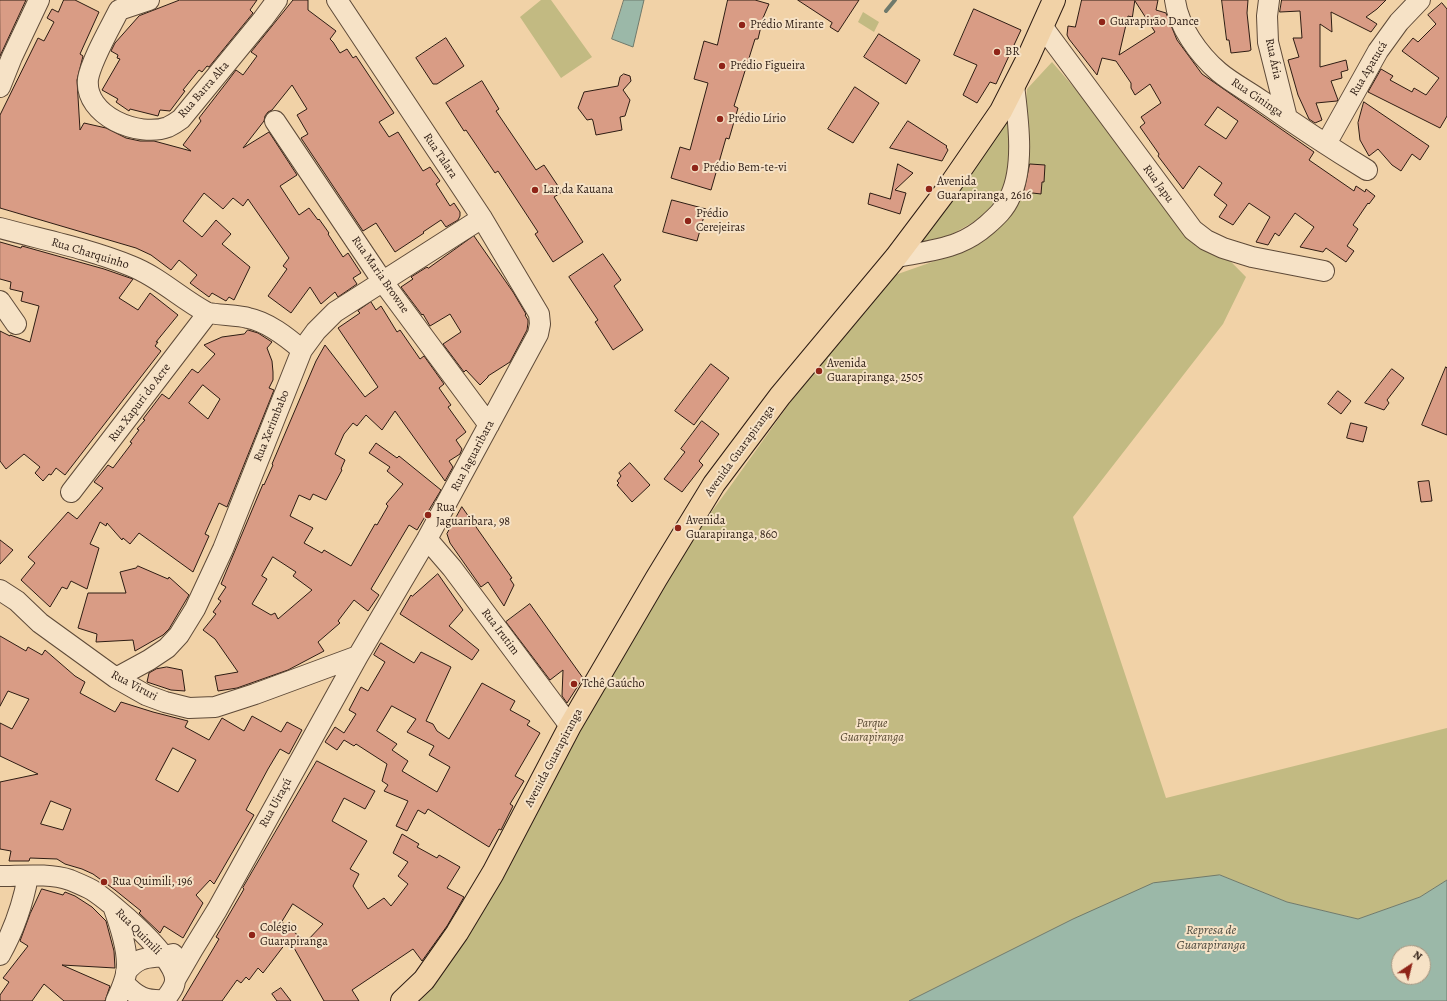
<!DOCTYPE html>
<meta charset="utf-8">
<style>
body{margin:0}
#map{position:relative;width:1447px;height:1001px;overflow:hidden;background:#f1d2a7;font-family:Alegreya,serif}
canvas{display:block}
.north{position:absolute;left:1391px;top:945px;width:40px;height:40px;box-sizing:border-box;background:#f6e2c6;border:1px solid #a6937e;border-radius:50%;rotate:35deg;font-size:11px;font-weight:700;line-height:16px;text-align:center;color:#2d1c13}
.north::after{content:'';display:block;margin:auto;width:14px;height:18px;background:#8f2418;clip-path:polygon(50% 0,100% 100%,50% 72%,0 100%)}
</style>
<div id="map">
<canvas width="1447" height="1001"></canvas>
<div class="north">N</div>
</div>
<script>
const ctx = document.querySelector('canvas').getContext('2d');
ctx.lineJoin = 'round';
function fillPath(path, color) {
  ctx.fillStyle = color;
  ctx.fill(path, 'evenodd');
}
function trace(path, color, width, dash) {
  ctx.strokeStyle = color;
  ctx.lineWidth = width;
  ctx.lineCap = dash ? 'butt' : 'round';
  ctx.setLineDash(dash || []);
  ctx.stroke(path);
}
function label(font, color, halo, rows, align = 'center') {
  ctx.font = font + ' Alegreya,serif';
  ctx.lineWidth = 4;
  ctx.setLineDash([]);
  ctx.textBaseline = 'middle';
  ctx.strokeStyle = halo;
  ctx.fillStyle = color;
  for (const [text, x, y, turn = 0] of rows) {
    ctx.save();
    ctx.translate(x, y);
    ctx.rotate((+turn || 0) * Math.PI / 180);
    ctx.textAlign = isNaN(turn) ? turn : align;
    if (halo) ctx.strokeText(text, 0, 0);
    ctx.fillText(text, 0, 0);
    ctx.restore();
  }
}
const green = new Path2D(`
 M541,0H551L592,57L561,78L520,17Z
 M863,12L879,22L874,32L858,22Z
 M1052,62L1180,210L1246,277L1223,324L1073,517L1166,798L1447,728V880L1420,897L1358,919L1287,902L1220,875L1073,919L909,1001H413L660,582L729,488L804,383L895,275L952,255L1001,224L1024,120L1027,89Z
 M1009,104L1014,169L993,211L938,242L913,248Z`);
const water = new Path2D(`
 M624,0H644L633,47L612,39Z
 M1220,875L1287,902L1358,919L1420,897L1447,880V1001H909L1073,919L1153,883ZM1399,953H1423V977H1399Z`);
const stream = new Path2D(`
 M886,11L895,0`);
const building = new Path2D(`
 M0,0H26L0,56Z
 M64,0H75L99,12L80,54L83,56L77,80L80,130L84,123L106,128L126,138L140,141H154L191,151L183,145L201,121L199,118L227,82L236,70L243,75L257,56L251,52L293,0H308V10L336,31L330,39L333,42L340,53L347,49L353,58L356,56L394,113L379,122L389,137L398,132L423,171L430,167L440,181L436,184L450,206L454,203L460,212V216L458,220L446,227L441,220L423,232L424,233L395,252L376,223L363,231L301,138L308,134L297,115L307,109L292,85L272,110L268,112L265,116L264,121L243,148L269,132L297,175L280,186L299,215L309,208L318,220L319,219L329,233L328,234L343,257L348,253L361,273L353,278L357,284L338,297L335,292L321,304L310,287L291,313L268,296L287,269L283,266L289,258L248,199L243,206L233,198L223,209L204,193L183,221L202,237L216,220L231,234L222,244L250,267L234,300L229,297L226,301L212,293L209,297L190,283L197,275L179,260L171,270L151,255L136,248L0,208V115L38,38L44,41L54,22L47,18L52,9L58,12Z
 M180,0H257L250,10L253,13L209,67L207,66L202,72L199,70L183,90L185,91L170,111L160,110L158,116L130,109L129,111L116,102L118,99L102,90L120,59L117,58L118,55L111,51L115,43L139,16Z
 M728,0H755L769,4L763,18L758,39H755L734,106L738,108L729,139L726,138L711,190L671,178L680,147L690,150L708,83L694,79L704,41L717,45Z
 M798,0H859L838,32L830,27L832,23Z
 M1082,0H1158L1156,10L1166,13L1177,40L1202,74L1314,152L1309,160L1354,191L1356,186L1365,192L1366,189L1375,196L1369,204L1368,203L1353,225L1358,229L1347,246L1354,251L1346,262L1326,248L1323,252L1300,247L1314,227L1295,213L1279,236L1275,233L1268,245L1256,242L1270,217L1249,203L1233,225L1219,217L1227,205L1214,195L1222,183L1199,166L1183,189L1158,156L1159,154L1140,127L1145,123L1141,117L1161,103L1150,84L1135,95L1131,88V83L1116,61L1102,58L1097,75L1069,39L1067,35L1068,26L1075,27ZM1135,1L1155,32L1119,55L1128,16L1132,17ZM1218,107L1238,121L1226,139L1205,125Z
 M1222,0H1248L1247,13L1251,50L1249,51L1231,53L1229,40H1227Z
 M1282,0H1386L1377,9L1366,17L1377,24L1371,32L1331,12L1332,32L1320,24V67L1346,60L1348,70L1341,72L1342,78L1331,81L1338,100L1337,101L1316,103L1322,120L1315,123L1309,119L1298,95L1288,60L1299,57L1293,38H1302L1300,11L1280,12Z
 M1442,3L1447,9V116L1440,128L1368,92L1381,69L1393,76L1390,80L1412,92L1414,88L1426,95L1439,78L1402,51L1413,38L1418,42L1436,24L1428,15Z
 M974,9L1021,30L996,84L990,82L977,103L963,95L977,65L954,55Z
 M879,34L920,60L906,84L864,57Z
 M446,38L464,66L437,84H433L416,58Z
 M624,74L630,76L631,81L623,90L630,100L625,116L620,117L622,130L596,135L593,121L592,119L587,120L578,108L584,92L618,86L620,77Z
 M482,81L499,109L496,111L536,170L544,165L562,192L554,197L583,242L553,262L535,234L538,232L498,171L495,173L466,130L464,131L446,103Z
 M855,87L879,103L853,143L828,129Z
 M1364,102L1429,146L1420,160L1412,154L1401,171L1392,165L1378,149L1369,156L1360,140L1358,123Z
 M908,121L947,146L946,147L948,150L942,161L890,148Z
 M898,164L913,173L895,190L906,193L900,214L868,204L870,193L890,199Z
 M1030,164L1045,165L1044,182H1042L1041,194L1024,192Z
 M672,200L706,209L697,241L663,232Z
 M474,236L513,292L526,314L525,315L528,320V323L527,330L510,362L488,376V377L480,385L466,370L464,372L443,344L461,332L450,314L430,326L423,314L422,315L401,287L413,279L411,277L427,267L428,268Z
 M0,242L21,248L22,246L104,269L127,277L133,279L119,298L138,310L150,293L178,315L156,342H158L155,346L161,351L65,475L56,468L51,475L49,474L43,481L35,473L40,467L24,454L6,469L0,461V331L10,336V335L30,342L39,306L21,301L23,292L10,289L11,282L0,279Z
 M603,254L621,280L614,286L643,330L613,350L595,322L598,320L569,277Z
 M371,302L376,310L381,306L397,332L400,330L420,359L424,356L444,384L439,388L451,405L448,407L466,432L456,440L462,449L460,454L449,461L453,467L445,481L395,411L382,430L366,415L357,426L353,423L344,434L335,454L345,460L341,469L342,470L326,500L313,494L310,500L299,495L290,516L313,528L304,543L322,553L324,550L351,566L375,524L377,525L388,506L386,504L403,484L387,471L390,467L369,453L376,443L397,458L399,456L441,490L417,530L409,525L371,589L379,595L368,611L354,600L338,621L340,623L318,642L324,651L288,670L237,688L218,691L215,676L238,672L215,639L203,630L216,614L213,612L221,601L218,599L226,587L221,584L263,484L264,485L273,465L272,464L316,361L325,345L365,397L378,387L338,328L360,313L358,311ZM273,557L296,572L293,576L312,590L278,619L275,613L271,615L252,604L267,579L262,576Z
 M248,330L258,333L272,342L267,348L272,361L273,372V380L269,388L274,390L227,507L219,503L205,534L209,536L193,572L139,533L130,544L123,538L122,540L107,523L106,526L100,522L90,544L99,548L87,589L71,581L67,589L62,587L50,607L21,580L35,563L28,557L68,512L77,519L103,488L94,482L108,465L113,468L132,443L130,442L139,430L137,429L145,420L143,419L162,394L169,399L192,369L198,373L215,354L204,345L222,337L244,334ZM203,385L220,399L208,419L189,403Z
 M711,364L729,378L694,425L675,411Z
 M1446,367L1447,368V435L1422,425Z
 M1392,369L1404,378L1387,400L1389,403L1384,410L1365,403Z
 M1338,391L1351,401L1341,414L1328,404Z
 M702,421L719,434L699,461L703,465L682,492L664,479L685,452L681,449Z
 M1351,423L1367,427L1363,442L1347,438Z
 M630,463L650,485L632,502L617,485L619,483L617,481L621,476L619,473Z
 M1429,481L1432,501L1421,502L1418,482Z
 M462,507L512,578L510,579L514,585L504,606L488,582L481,587L450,543L447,534Z
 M0,540L13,550L0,564Z
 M138,566L168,579L169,577L189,595L169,629L163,635L135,651L133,640L96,642L97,634L78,628L88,593H126L120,572L136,568Z
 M438,574L463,610L449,626L479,650L472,660L400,614L411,595L412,596Z
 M530,604L583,678L567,703L562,696L563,670L550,680L506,622Z
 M0,636L26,651L28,647L42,655L45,650L75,676L85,682L80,693L115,712L121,702L153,712L188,721L185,727L209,740L222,718L244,731L252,716L281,732L287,722L302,730L289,754L280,749L268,769L246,810L254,815L214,884L210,880L196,895L203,903L183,938L164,926L160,933L139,913L141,911L115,890L93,874L82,869L65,864L57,859L30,858L29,861H9L11,851L0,849V782L38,774L0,756V723L12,729L29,699L8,691L0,706ZM173,748L196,760L178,792L156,780ZM51,801L71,809L63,830L41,824Z
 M381,643L414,663L421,652L451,667L426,721L433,724L437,731L449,739L482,683L515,701L510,710L530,721L527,725L540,733L515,776L524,781L510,804L513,806L501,830L499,829L489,847L428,809L425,814L418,810L407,831L396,826L408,801L384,791L388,785L382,781L387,764L356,744L354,746L344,740L337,750L325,742L335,727L344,733L356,714L349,710L361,687L368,691L385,662L374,655ZM392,706L416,719L407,732L434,746L429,755L450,767L437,792L402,771L408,761L392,750L397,744L377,731Z
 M167,667L182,670L185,691L171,690L147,682L149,673L156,669Z
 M317,761L375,791L365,809L344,798L332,821L367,841L350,869L359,874L353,886L368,909L384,898L391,906L408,884L398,876L408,862L393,853L402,834L419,844L417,847L437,858L439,855L460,867L447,888L464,897L447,926L422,961L413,949L352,990L359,1001H324L289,939L263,973L258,968L249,980L246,977L241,983L237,980L222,1001H182L219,939L216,937L244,889L243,888ZM293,904L323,924L306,942L282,922Z
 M42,889L63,895L65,892L75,896L92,907L106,921L114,951L115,968L62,965L110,986L105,1001H64L44,984L32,1001H0V995L9,982L3,978L28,946L20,941L30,914Z
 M281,988L291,1001H277L272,994Z`);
const minor = new Path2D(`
 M1175,0C1178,26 1199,55 1219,72C1232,83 1248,91 1262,101C1296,125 1331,148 1367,170
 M1269,0L1267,16L1268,42L1287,118
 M119,10C110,28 91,61 88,79C84,116 139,138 168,127C172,125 177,122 181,119L263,19L277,0
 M119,10L149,0
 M1042,26L1193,230L1206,240L1223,248L1252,257L1324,271
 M0,87L12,57L39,0
 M275,121L383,282L489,425
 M1326,144L1378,51L1399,22L1420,0
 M0,228C44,240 90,249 131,266C159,277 180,298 206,312C212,315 239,315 248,318C268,322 287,337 302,350
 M896,257C917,253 938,251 958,243C968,239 979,232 987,225C996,217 1005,209 1010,197C1025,166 1018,119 1014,85
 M0,301L16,324
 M71,492L208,313
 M427,539L452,568L570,726
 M0,590L17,601L40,623L116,678L146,695L165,702L189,708L215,707L255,694L358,656
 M116,678L149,660L167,648L179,635L195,609L223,549L302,350L316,331L335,312L482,218
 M0,876C21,876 50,873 70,880C77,883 85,886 92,890C111,902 176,957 175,980C175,988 168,995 164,1001
 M113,906C120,925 130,955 126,974C124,984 120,992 116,1001
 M0,955C14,930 23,904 28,876
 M126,972C142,952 153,960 173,954
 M175,980L193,949L217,910L358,656L427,539L538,334L540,324L539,314L482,218L337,0
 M124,983C137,997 145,1001 165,1000`);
const major = new Path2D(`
 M402,1001L424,980L457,933L493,873L570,726L656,579L714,484L780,396L896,257L948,188L1001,111L1028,58L1054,0`);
const markers = [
 [1102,22,4,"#8f2418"],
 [742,25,4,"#8f2418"],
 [997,52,4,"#8f2418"],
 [722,66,4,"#8f2418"],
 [720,119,4,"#8f2418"],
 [695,168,4,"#8f2418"],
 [929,189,4,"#8f2418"],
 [535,190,4,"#8f2418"],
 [688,221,4,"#8f2418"],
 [819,371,4,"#8f2418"],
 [428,515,4,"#8f2418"],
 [678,528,4,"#8f2418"],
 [574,684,4,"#8f2418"],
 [104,882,4,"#8f2418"],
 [252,935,4,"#8f2418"]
];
const poiNames = [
 ["Guarapirão Dance",1110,22],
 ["Prédio Mirante",750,25],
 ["BR",1005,52],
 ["Prédio Figueira",730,66],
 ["Prédio Lírio",728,119],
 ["Prédio Bem-te-vi",703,168],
 ["Avenida",937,182],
 ["Guarapiranga, 2616",937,196],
 ["Lar da Kauana",543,190],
 ["Prédio",696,214],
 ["Cerejeiras",696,228],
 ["Avenida",827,364],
 ["Guarapiranga, 2505",827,378],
 ["Rua",436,508],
 ["Jaguaribara, 98",436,522],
 ["Avenida",686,521],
 ["Guarapiranga, 860",686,535],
 ["Tchê Gaúcho",582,684],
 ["Rua Quimili, 196",112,882],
 ["Colégio",260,928],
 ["Guarapiranga",260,942]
];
const streetNames = [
 ["Rua Ária",1273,59,78],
 ["Rua Apatucá",1369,69,-59],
 ["Rua Barra Alta",204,90,-49],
 ["Rua Cininga",1257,98,34],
 ["Rua Talara",440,156,56],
 ["Rua Japu",1158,184,54],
 ["Rua Charquinho",90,254,17],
 ["Rua Maria Browne",380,275,55],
 ["Rua Xapuri do Acre",140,403,-53],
 ["Rua Xerimbabo",272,426,-68],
 ["Avenida Guarapiranga",740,451,-54],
 ["Rua Jaguaribara",473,456,-62],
 ["Rua Irutim",500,632,53],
 ["Rua Viruri",134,686,28],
 ["Avenida Guarapiranga",554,758,-62],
 ["Rua Uiraçú",276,803,-61],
 ["Rua Quimili",138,932,45]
];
const parkNames = [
 ["Parque",872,724],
 ["Guarapiranga",872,738]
];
const waterNames = [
 ["Represa de",1211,931],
 ["Guarapiranga",1211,946]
];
fillPath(green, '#c2ba82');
fillPath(water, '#9bb8a8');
trace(water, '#6f7a6c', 1);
trace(stream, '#6f7a6c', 4);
fillPath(building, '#d99c85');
trace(building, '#2d1c13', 1);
trace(minor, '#5e4a38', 22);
trace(major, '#2d1c13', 24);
trace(minor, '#f6e2c6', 20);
trace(major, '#f1d2a7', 22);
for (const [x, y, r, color] of markers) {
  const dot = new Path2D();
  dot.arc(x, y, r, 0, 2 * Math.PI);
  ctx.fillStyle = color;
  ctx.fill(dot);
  trace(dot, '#f6e2c6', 1.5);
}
label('12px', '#2d1c13', '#f6e2c6', poiNames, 'left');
label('12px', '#2d1c13', '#f6e2c6', streetNames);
label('italic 12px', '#5a4b34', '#f6e2c6', parkNames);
label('italic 13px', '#4e4b40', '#f6e2c6', waterNames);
</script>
